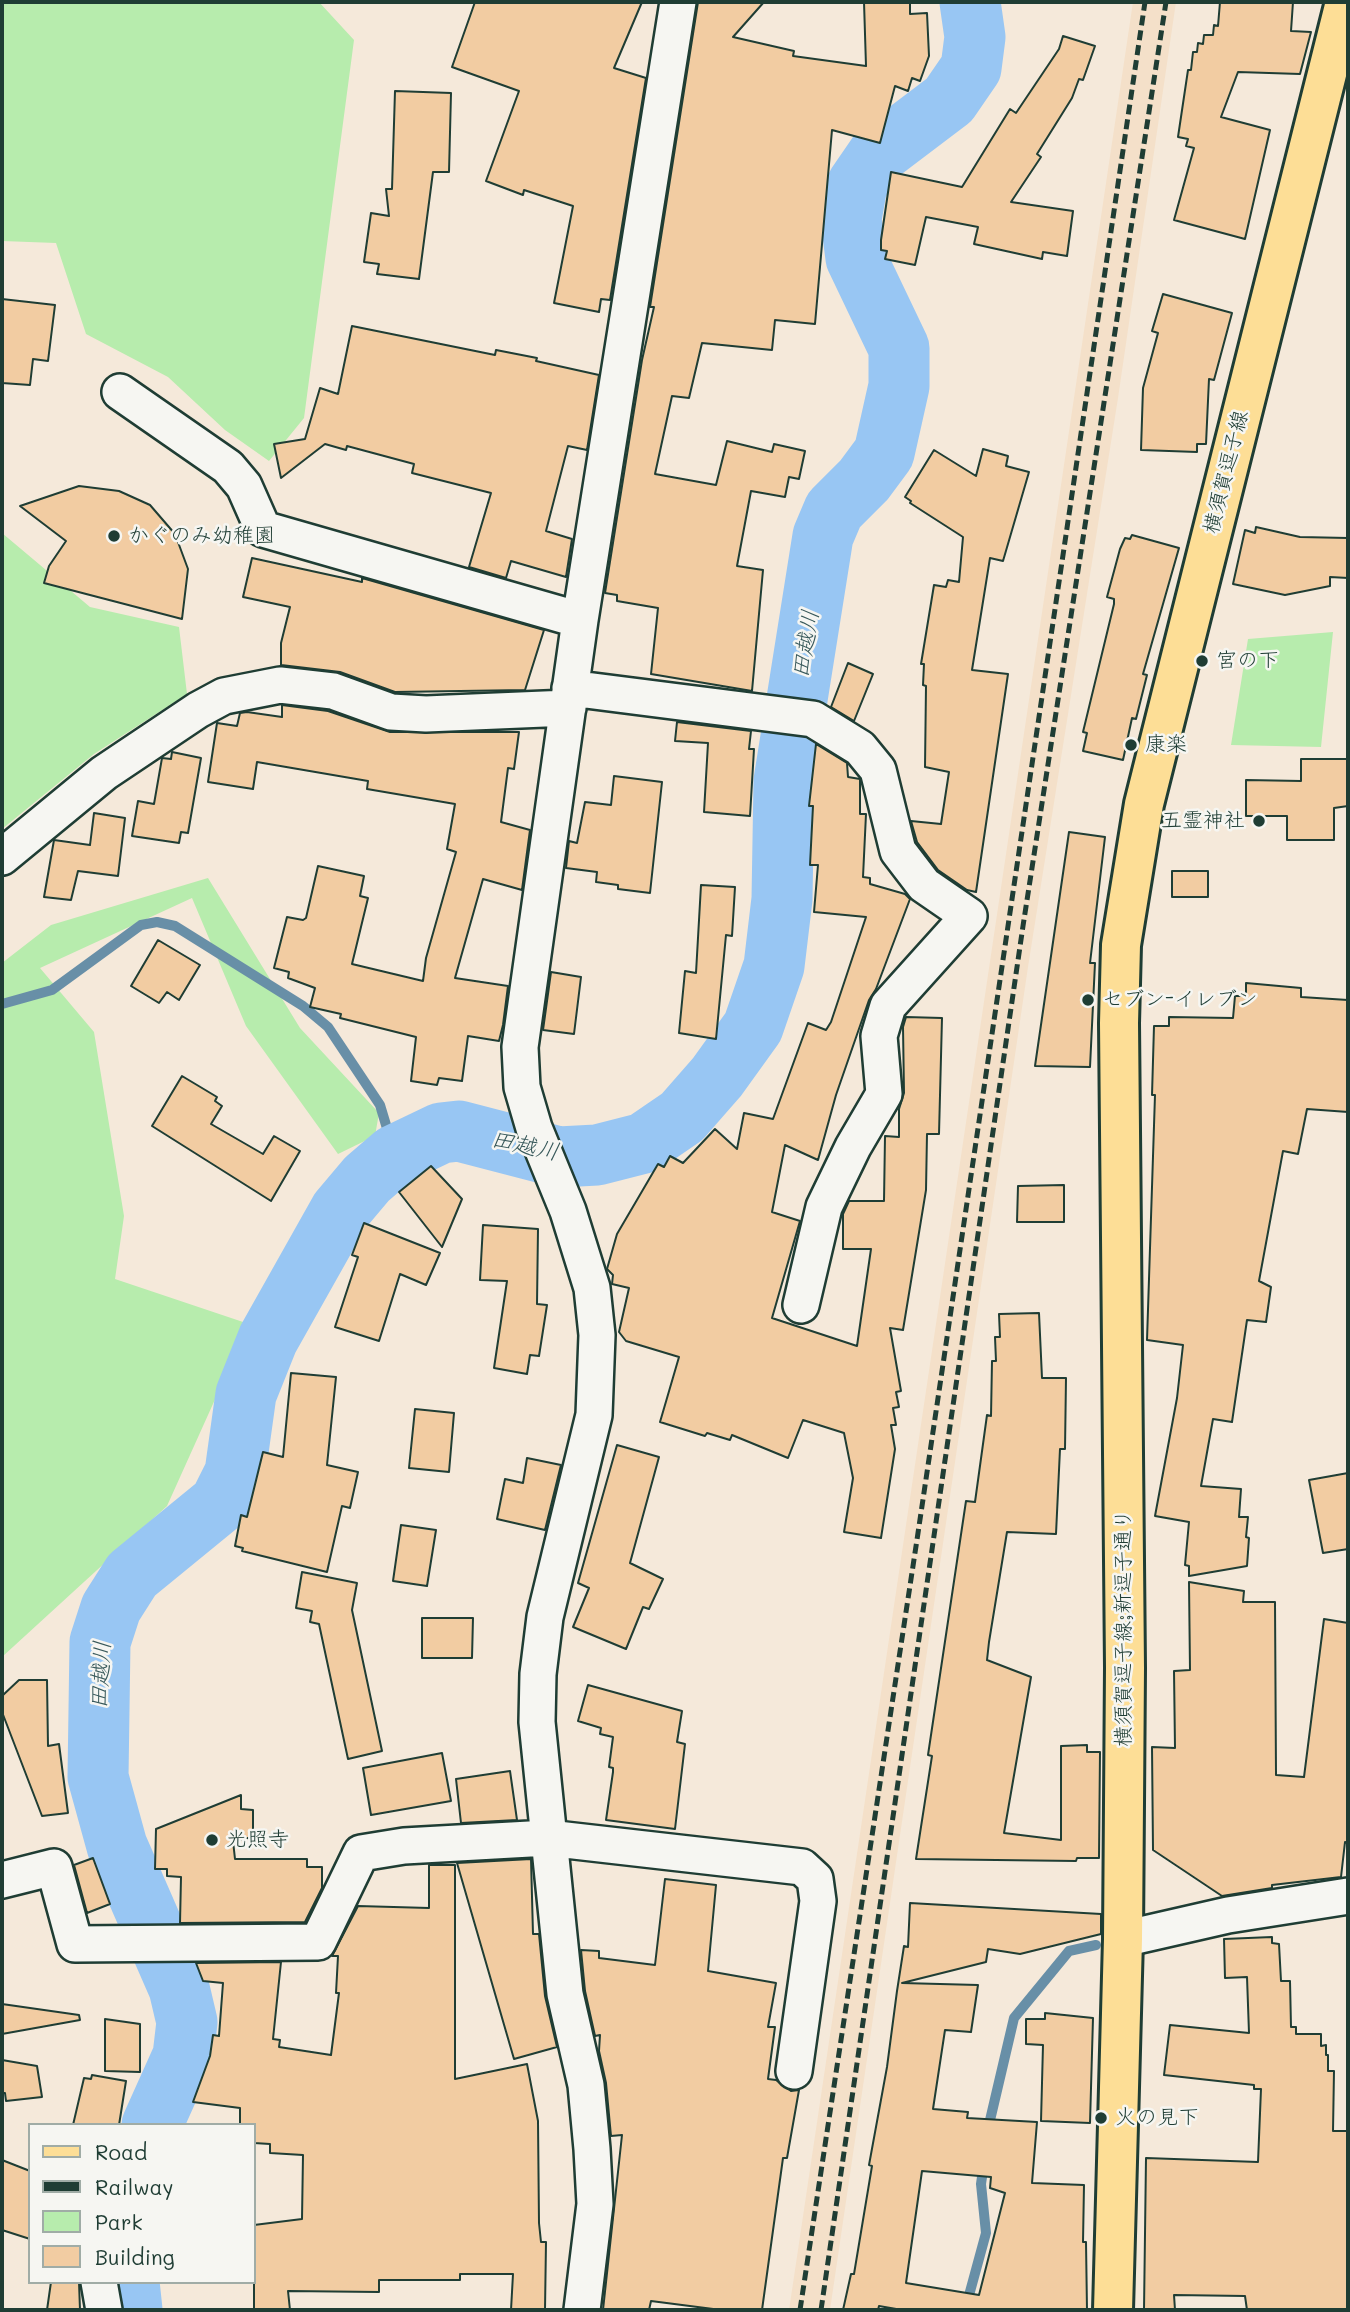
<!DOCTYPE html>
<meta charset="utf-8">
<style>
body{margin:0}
#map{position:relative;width:1350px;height:2312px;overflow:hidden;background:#f5e9da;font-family:Mali,sans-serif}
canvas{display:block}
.frame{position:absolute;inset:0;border:4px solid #1f3d34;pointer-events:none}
.legend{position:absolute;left:28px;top:2123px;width:228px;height:161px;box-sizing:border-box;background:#f6f6f2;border:2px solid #a0aca6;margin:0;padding:9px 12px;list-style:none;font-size:21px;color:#1f3d34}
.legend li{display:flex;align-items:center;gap:14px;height:35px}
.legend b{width:35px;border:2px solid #a0aca6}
</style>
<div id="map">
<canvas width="1350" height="2312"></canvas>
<div class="frame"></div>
<ul class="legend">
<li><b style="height:9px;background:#fdde96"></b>Road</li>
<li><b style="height:9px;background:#1f3d34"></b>Railway</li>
<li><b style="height:19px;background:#b7ecad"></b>Park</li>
<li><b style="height:19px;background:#f2cca2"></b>Building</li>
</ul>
</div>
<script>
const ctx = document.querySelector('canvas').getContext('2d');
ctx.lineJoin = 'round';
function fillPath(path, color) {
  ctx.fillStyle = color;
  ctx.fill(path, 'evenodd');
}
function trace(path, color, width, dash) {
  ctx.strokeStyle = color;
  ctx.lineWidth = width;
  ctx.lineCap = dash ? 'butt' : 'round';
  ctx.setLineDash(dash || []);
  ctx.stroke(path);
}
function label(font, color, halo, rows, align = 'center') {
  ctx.font = font + ' Mali,"Klee One",sans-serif';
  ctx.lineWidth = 5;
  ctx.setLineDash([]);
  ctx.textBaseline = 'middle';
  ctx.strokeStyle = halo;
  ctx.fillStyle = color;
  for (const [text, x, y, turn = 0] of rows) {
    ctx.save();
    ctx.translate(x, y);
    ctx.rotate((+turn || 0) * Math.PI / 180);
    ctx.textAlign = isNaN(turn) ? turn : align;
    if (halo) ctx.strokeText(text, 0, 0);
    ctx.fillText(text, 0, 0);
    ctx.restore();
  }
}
const built = new Path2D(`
 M1133,2H1176L1118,398L1028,967L830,2310H789Z`);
const green = new Path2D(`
 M2,2H319L354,40L304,418L269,461L225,430L168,377L86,334L56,243L2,241Z
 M2,533L90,607L179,627L187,694L94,754L2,829Z
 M1333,632L1321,747L1231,745L1248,639Z
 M208,878L300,1028L379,1113L375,1136L338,1154L246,1026L192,898L40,968L94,1032L124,1216L115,1279L249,1324L167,1506L2,1657V963L51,925Z`);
const stream = new Path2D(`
 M2,1004L52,990L141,925L157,922L175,926L303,1006L328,1027L380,1105L395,1155
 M987,2133L1014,2018L1069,1951L1096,1945
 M965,2310L986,2233L981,2184L984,2163`);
const river = new Path2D(`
 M152,2125L183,2056L187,2022L179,1988L117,1846L98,1777L100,1642L111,1608L132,1575L220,1503L235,1473L246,1394L268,1339L340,1211L367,1179L395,1155L441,1133L459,1131L559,1157L597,1155L644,1143L682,1117L717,1077L753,1027L774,966L782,899L784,781L823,536L834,510L864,480L884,453L899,386V348L856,258L851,219L857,185L879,153L949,100L971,68L975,37L970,2
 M129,2282L132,2310`);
const building = new Path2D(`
 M475,2H642L614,68L646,78L610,300L601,299L599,312L554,303L573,206L524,190L523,195L486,181L519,91L452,67Z
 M698,2H764L733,37L794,51L793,56L866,66L864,2H910V14L927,13L929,56L920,81L912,78L908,91L895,86L880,143L832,130L815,324L775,320L772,350L702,343L689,398L672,396L655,474L716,485L727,441L772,452L774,444L805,451L799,479L789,477L785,497L751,491L737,566L763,570L752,691L651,674L658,608L617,601V595L605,593L642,360L654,307H650Z
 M1220,2H1293L1291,31L1311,32L1300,74L1238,72L1221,117L1270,130L1245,239L1174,220L1194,148L1186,146L1188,139L1178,137L1188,70H1191L1193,52H1197L1198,43L1203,44L1204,35H1213L1214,25L1218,26Z
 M1063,36L1095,46L1083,80L1079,79L1072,98L1037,154L1041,157L1011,202L1073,211L1067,256L1043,252L1042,259L974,244L978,227L926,217L915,265L885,259L887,251L881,250V240L891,172L962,187L1010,109L1016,113L1059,49Z
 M395,91L451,93L449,172H433L419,279L377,274L379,264L364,262L371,213L389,216L386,189H392Z
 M1163,294L1232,313L1214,380L1209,379L1206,444H1197V452L1141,450L1143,388L1158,333L1152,331Z
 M2,299L55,305L48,361L33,359L30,385L2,383Z
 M352,326L495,355L496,350L537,358L536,361L599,375L587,450L568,446L546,531L572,539L566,577L511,561L506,578L469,567L491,493L412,473L414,464L347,446L346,450L325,444L281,478L274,444L305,439L320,388L338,394Z
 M983,449L1008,456L1006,466L1029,472L1003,561L990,558L972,670L1008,674L976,892L967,890L938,870L917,842L911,821L941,824L949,772L925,767L926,686L923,685L924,664H921L934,585L946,587L948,580L959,582L963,537L910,503L911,501L905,497L934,450L976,476Z
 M79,486L119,491L150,505L175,534L188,569L182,619L44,583L49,566L66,541L20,506Z
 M1256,527L1300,537L1348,538V578L1330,577V586L1285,595L1233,584L1245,530L1255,533Z
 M1132,535L1179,548L1143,674L1147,675L1136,719L1132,718L1123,760L1083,751L1087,733L1083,732L1114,604V599L1107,597L1120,549L1125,538L1130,539Z
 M252,558L362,582V578L544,630L525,690L395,692L340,672L281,665V643L290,607L243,597Z
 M848,663L873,674L854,721L831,707Z
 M282,705L328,711L390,732H519L514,769L508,768L501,822L530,830L522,890L483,879L455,978L508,986L503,1025L499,1041L468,1036L462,1081L439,1078L437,1085L411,1081L416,1037L340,1018L341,1014L310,1007L315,988L288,978L289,972L274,968L287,917L303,920L306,918L318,866L364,876L360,896L368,898L352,964L423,981L426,958L456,852L447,849L455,804L367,789L368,781L257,762L253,789L208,782L217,723L237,726L240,713L247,712L282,717Z
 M677,722L751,731L749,749H754L750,816L704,812L708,743L675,741Z
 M816,744L847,763L848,777L860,779V814H866L863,877L870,878V884L905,894L910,899L876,989L869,1000L836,1095L818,1160L785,1145L772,1212L800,1221L772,1318L857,1346L871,1249H843V1214L849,1201H884L885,1136L899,1137V1109L904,1093L903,1027L906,1017L942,1018L939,1134H927L926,1190L903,1330L890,1328L901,1391L896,1392L899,1407L893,1408L896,1425H891L895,1449L881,1538L844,1532L853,1478L844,1433L803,1420L788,1458L732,1435L730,1440L707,1433L705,1436L660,1422L679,1357L626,1341L619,1332L629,1288L612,1284L613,1275L607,1269L617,1234L658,1164L664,1167L670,1156L683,1163L715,1129L737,1149L744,1113L773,1119L808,1023L826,1030L831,1022L866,917L814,912L818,865H810L813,806H809Z
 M172,752L201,758L188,833L181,832L179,843L132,836L138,801L154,804L162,758L171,759Z
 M1301,759H1348V806L1334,808V840H1287V816H1246V780L1301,781Z
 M614,776L662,782L650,893L618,889V885L596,882L597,872L566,868L569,841L577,843L585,802L611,805Z
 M94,813L125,818L118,876L78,871L71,900L44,897L54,840L90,845Z
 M1069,832L1105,837L1090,963H1095L1090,1067L1035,1066Z
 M1172,871H1208V897H1172Z
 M701,885L735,887L732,936L726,935L716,1039L679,1033L685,971L696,973Z
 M158,940L200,965L179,1000L167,992L159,1003L131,986Z
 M551,972L581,977L574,1034L543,1030Z
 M1246,983L1301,988V997L1348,1000V1112L1307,1109L1298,1154L1283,1151L1259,1281L1271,1287L1266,1322L1247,1320L1232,1422L1213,1419L1201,1486L1241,1489L1239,1517H1248L1246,1537L1249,1538L1247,1566L1189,1576V1566L1185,1565L1189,1522L1155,1516L1177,1398L1183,1345L1147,1340L1155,1095H1152L1154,1026H1169V1017L1233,1018L1235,996H1246Z
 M182,1076L217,1097L215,1101L222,1106L211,1124L263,1154L274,1136L300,1151L271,1201L152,1126Z
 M431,1166L462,1199L442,1247L399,1192Z
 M1064,1185V1222H1017L1018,1186Z
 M364,1223L440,1253L426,1285L400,1274L379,1341L335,1327L358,1257L352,1255Z
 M483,1225L538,1229L537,1304L547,1305L539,1356L530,1355L527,1374L494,1368L507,1281L480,1280Z
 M1039,1313L1042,1378H1066L1065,1449H1060L1056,1534L1007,1532L989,1642L987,1660L1031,1677L1004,1833L1061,1840V1746L1087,1745V1752H1100L1099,1858H1077L1076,1861L916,1859L932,1756L928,1755L966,1501L975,1502L987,1415L991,1416L992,1361H996L995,1337H1000L999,1314Z
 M291,1373L336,1377L327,1465L358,1472L350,1508L342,1506L327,1572L242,1551L243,1548L235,1546L241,1515L247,1517L263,1452L283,1457Z
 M415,1409L454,1413L449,1472L409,1468Z
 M617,1445L659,1457L630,1563L663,1579L649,1609L643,1607L626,1649L573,1627L589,1588L578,1583Z
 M527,1458L561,1465L545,1530L497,1519L505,1479L523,1483Z
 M1348,1473V1549L1323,1553L1309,1480Z
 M401,1525L436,1530L427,1586L393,1581Z
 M302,1572L357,1583L352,1610L382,1751L348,1759L319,1624L310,1622L312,1611L296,1608Z
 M1189,1582L1244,1591L1243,1602H1275L1276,1775L1304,1777L1324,1619L1348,1623V1843L1345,1842L1341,1877L1272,1885V1888L1222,1896L1153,1850L1152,1747L1175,1748L1174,1671L1190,1670Z
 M422,1618H473L472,1658H422Z
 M19,1680H47L48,1746L59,1744L68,1813L42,1816L2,1712V1696Z
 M588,1685L682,1711L677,1742L685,1744L675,1829L606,1820L613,1772V1768L609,1767L613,1737L600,1734L601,1728L578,1721Z
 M442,1753L451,1801L371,1815L363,1768Z
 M510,1771L517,1820L461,1823L456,1779Z
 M241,1795V1809L253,1810V1837L233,1841L235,1859H307V1867H322V1888L305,1922L180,1923L181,1877L167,1876V1869H155L156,1829Z
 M93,1858L110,1904L87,1913L74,1865Z
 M531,1859L533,1934H539L545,1996L557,2047L514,2059L457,1863Z
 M429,1865H455V2079L527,2064L538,2121L539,2223L541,2242H546L545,2310H511L513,2274H460V2280H379V2292L288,2291L290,2310H254V2225L302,2219L303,2155L270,2153V2144L254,2143V2125H240V2108L193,2102L210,2056L213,2035L219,2036L223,1983L203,1981L196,1963L281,1962L273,2039L280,2040L279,2047L331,2055L339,1993H336L338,1956H332L358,1906L429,1908Z
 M665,1879L716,1885L708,1971L776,1983L768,2027H775L768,2079L776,2080L791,2091L799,2090L787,2158H783L762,2310H721L651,2301L649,2310H603L622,2135L611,2136L606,2083L599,2051L600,2035L595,2036L585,1991L581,1950L599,1951V1958L655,1965Z
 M910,1903L1101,1914V1934L1020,1954L988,1949L986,1962L902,1983L978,1985L971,2032L945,2030L933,2109L968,2112L967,2118L1037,2122L1032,2183L1084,2185L1083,2242H1086L1087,2310H902L879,2306L878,2310H843L851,2274H854L872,2166L869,2165L887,2067L897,1991L904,1946L908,1947ZM922,2171L991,2177L990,2188L1005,2193L979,2295L906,2283Z
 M1272,1937V1943L1279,1944L1281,1981H1290L1291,2027H1296V2034H1321V2046L1326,2045V2055H1328V2071H1334L1333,2131H1347L1348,2310H1247L1245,2296L1174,2295L1175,2310H1144L1146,2158L1258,2162L1261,2089H1254V2085L1164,2075L1170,2025L1249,2033L1247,1977L1225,1978L1224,1939Z
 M2,2004L79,2015L80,2020L2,2034Z
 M1045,2013L1093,2018L1090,2123L1041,2121L1043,2045L1026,2044V2019H1045Z
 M105,2019L140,2024V2072L105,2071Z
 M2,2060L37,2066L42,2097L6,2101L5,2093H2Z
 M92,2075L126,2081L119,2125H73L84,2078L91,2079Z
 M2,2160L30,2171V2239L2,2230Z
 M51,2282H79L80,2310H47Z`);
const minor = new Path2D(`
 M120,392L228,467L244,486L263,529L580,620
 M570,688L813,719L860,748L878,770L898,851L924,885L969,916L888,1006L879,1036L884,1094L853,1147L824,1207L801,1305
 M2,857L104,773L198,710L224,696L280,685L333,691L391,712L426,714L568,708
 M2,1880L54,1867L75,1944L318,1942L361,1853L404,1846L548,1838L802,1867L815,1879L818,1901L794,2071
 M1123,1939L1228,1915L1348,1896
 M99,2282L104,2310
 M582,2310L595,2204L592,2149L586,2085L565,1994L537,1722L538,1674L545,1617L594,1415L597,1335L592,1288L568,1211L534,1128L522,1087L520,1047L580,620L678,2`);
const primary = new Path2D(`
 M1113,2310L1123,1939L1125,1668L1119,1023L1121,945L1144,804L1345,2`);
const rail = new Path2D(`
 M800,2310L918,1533L1145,2
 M821,2310L1023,926L1166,2`);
const markers = [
 [114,536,7,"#1f3d34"],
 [1202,661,7,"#1f3d34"],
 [1131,745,7,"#1f3d34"],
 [1259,821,7,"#1f3d34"],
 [1088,1000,7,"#1f3d34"],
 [212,1840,7,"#1f3d34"],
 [1101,2118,7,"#1f3d34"]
];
const streetNames = [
 ["横須賀逗子線",1226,472,-76],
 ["横須賀逗子線;新逗子通り",1124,1628,-90]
];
const poiNames = [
 ["かぐのみ幼稚園",128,536],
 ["宮の下",1216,661],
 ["康楽",1145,745],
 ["五霊神社",1245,821,"right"],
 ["セブン-イレブン",1102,1000],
 ["光照寺",226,1840],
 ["火の見下",1115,2118]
];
const waterNames = [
 ["田越川",806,644,-81],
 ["田越川",525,1146,12],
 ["田越川",101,1675,-87]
];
fillPath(built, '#f4e0c9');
fillPath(green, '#b7ecad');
trace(stream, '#688fa7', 10);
trace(river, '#98c6f3', 61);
fillPath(building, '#f2cca2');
trace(building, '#1f3d34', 2);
trace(minor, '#1f3d34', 40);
trace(primary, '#1f3d34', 44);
trace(minor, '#f6f6f2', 35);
trace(primary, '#fdde96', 38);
trace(rail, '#1f3d34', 5, [10, 5]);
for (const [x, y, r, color] of markers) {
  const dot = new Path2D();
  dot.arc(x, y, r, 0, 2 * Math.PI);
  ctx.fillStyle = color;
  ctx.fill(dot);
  trace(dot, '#f6f6f2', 2.5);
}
label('21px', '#1f3d34', '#f6f6f2', streetNames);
label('21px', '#1f3d34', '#f6f6f2', poiNames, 'left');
label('italic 23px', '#37585a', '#f6f6f2', waterNames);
</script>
